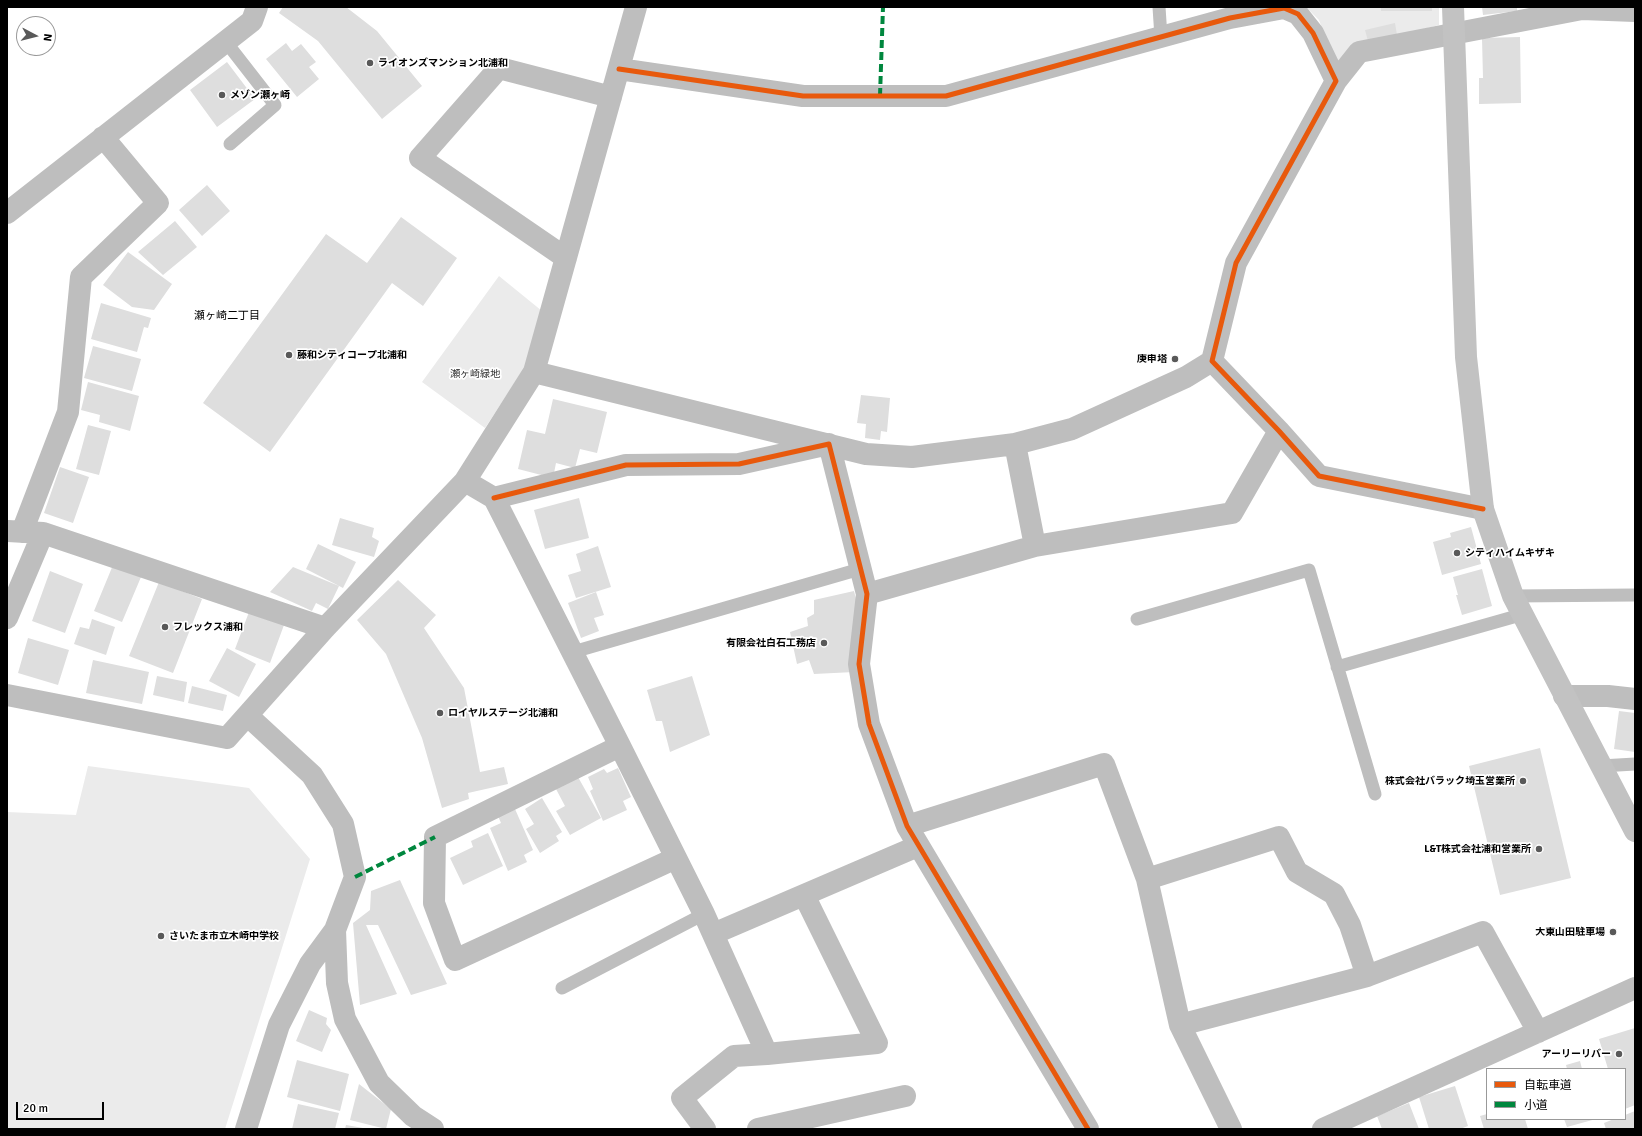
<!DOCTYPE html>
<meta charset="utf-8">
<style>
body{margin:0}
#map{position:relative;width:1642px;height:1136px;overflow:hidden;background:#fff;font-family:Signika,"Noto Sans JP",sans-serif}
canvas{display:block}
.frame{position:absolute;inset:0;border:8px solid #000;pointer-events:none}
.legend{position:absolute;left:1486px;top:1068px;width:140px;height:52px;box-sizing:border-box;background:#fff;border:1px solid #999;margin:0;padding:5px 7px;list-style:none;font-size:12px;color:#000}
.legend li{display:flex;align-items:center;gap:8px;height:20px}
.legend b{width:20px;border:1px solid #999}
.north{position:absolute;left:16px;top:16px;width:40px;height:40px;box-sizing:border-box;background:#fff;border:1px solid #999;border-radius:50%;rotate:97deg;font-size:11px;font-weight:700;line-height:16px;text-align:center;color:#000}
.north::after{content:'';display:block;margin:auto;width:14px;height:18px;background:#595959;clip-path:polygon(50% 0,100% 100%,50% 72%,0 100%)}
.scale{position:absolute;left:16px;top:1102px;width:88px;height:18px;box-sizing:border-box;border:2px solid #000;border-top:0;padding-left:5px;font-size:12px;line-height:14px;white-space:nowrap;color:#000;-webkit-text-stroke:3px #fff;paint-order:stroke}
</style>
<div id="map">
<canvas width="1642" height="1136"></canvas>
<div class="frame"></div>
<ul class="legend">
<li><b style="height:5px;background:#e8590c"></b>自転車道</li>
<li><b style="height:5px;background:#00873e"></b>小道</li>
</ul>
<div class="north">N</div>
<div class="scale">20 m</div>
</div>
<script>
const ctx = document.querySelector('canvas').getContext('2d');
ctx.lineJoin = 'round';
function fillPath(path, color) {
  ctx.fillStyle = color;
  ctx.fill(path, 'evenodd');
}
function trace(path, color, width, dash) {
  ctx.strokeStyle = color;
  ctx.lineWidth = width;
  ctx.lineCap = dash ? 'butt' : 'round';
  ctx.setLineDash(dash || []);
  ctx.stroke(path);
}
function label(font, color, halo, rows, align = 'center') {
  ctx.font = font + ' Signika,"Noto Sans JP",sans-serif';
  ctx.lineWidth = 3.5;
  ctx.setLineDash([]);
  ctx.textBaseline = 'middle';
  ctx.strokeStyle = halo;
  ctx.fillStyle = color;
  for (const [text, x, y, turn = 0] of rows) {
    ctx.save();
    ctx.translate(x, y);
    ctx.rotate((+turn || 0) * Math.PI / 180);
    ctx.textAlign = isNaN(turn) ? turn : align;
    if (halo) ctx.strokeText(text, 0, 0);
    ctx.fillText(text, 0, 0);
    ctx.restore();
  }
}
const green = new Path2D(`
 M1306,7H1439V25L1359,46L1338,71L1319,20Z
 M499,276L542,311L525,367L485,428L422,382Z
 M88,766L249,788L310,859L225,1129H7V812L76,815Z`);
const building = new Path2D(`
 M283,7H346L377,31L422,86L382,119L318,41L279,13Z
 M1381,7H1432V11H1381Z
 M1482,7H1517V11L1483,15Z
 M1395,23L1397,35L1368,41L1365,30Z
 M1520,37L1521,103L1479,104V78H1483L1482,38Z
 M286,43L292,51L301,44L316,62L309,67L319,79L297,97L266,59Z
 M227,62L255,99L217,127L190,90Z
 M207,185L230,211L202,236L179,210Z
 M401,217L457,258L423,306L392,283L270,452L203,403L326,234L367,263Z
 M175,221L197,247L163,275L138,252Z
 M128,252L172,284L154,310L132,307L103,285Z
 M101,303L151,318L148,328L144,327L137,352L91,339Z
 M93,346L141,359L132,391L84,378Z
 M88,382L139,396L130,431L99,422L100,415L81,410Z
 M861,395L890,398L887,432L881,431L880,440L865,438L866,424L857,423Z
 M553,399L607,412L597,453L580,449L575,468L556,463L553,478L518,469L527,430L545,434Z
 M88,425L111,431L99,475L76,469Z
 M60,467L89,477L73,523L44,513Z
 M579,498L589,538L545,549L534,510Z
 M340,518L374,528L372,537L379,541L374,557L332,545Z
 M1471,527L1481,564L1442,575L1433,542L1451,537L1450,533Z
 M318,544L356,562L343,588L306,569Z
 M598,546L611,587L576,598L568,575L581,571L576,554Z
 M113,565L141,577L122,622L94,611Z
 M293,567L339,586L328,609L316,603L312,611L270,592Z
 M1482,569L1492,606L1462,615L1456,595H1458L1453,577Z
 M50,571L83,584L65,633L32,621Z
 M398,580L436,615L424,628L464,688L480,772L504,767L508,784L468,793L469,799L442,808L422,738L386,654L357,620Z
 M159,582L202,599L173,673L129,656Z
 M854,591L859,611L854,672L814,674L809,660L797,664L790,632L808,626L807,618L814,614V600Z
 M596,592L604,615L594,618L599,631L581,638L568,603Z
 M249,612L284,625L270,663L235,649Z
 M92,619L115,627L106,655L74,644L80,627L89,629Z
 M28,638L69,650L58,685L18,673Z
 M227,648L256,664L239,697L209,681Z
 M93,660L149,672L142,704L86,693Z
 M157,676L187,682L184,702L153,695Z
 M692,676L710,735L670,752L662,721H656L647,690Z
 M192,686L227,695L223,711L188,703Z
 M1619,711L1635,713V752L1614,749Z
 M1540,748L1571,878L1500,895L1469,766Z
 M618,768L631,797L623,801L627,810L603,821L590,791L593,789L588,777L604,769L607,773Z
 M578,777L601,818L570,835L556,811L565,806L556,789Z
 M542,798L562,832L556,836L559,841L540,853L526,829L534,824L525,809Z
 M515,809L533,850L524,855L527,862L508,871L490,828L501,823L498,816Z
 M488,833L503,866L463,885L450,858L473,847L471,841Z
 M400,880L447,984L411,995L378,925H366L397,994L360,1005L353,923L370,910L371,891Z
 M309,1010L327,1018L326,1024L331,1030L322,1052L296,1041Z
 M1635,1028V1105L1625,1109V1069H1608L1599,1039Z
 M297,1060L349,1074L340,1111L287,1097Z
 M1580,1061L1582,1069H1567L1566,1065Z
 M359,1084L391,1109L386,1129L350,1120Z
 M1455,1086L1468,1126L1460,1129H1429L1419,1097Z
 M1409,1103L1419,1129H1382L1377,1116Z
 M298,1104L339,1113L335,1129H292Z
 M1635,1111V1129H1606L1604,1123L1614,1119H1625V1115Z
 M1487,1114V1119H1525L1528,1129H1484L1480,1116Z
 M1564,1119H1596L1567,1127Z
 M346,1125L363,1128V1129H345Z`);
const lane = new Path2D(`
 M1159,7L1161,37
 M226,42L275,105L230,144
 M1513,596L1635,595
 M1137,619L1309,570L1375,794
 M573,652L860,569
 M1337,667L1524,614
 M1601,766L1635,764
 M562,988L704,914`);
const street = new Path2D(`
 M619,69L803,96H946L1230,18L1284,8L1298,14L1313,33L1336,81L1236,263L1212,361L1279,431L1319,476L1483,509
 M1336,81L1359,52L1582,9L1635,11
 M7,213L252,21L257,7
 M566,258L420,158L499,68L611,97
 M534,372L866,454L912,457L1015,444L1072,429L1186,377L1212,361
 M1015,444L1035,546
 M465,481L494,498L620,746L704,914L767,1054L877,1043L804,895
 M494,498L626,465L739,464L829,444L867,594L859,664L869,724L907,826L1088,1129
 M8,531L43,533L325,628
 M22,532L68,412L81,277L158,203L103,137
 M867,594L1035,546L1232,513L1279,431
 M7,618L43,533
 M7,695L227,738L325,628L465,481L534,372L636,7
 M1564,696H1608L1635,699
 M248,716L312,775L343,824L355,877L335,930L337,983L345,1019L379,1083L413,1116L433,1129
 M620,746L435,837L434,903L455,960L676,858
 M907,826L1104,764L1147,879L1180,1025L1231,1129
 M1147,879L1279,837L1297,872L1334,894L1350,925L1367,976
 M713,934L918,846
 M1180,1025L1367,976L1483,932L1538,1032
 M246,1129L279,1025L310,964L335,930
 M705,1129L682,1098L734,1056L767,1054
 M758,1129L905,1096
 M1323,1129L1635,988`);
const secondary = new Path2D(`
 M1453,7L1466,357L1483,509L1513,596L1635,831`);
const quiet = new Path2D(`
 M880,96L883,7
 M355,877L435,837`);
const cycleway = new Path2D(`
 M619,69L803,96H946L1230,18L1284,8L1298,14L1313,33L1336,81L1236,263L1212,361L1279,431L1319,476L1483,509
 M494,498L626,465L739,464L829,444L867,594L859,664L869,724L907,826L1088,1129`);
const markers = [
 [370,63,4,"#595959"],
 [222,95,4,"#595959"],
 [289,355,4,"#595959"],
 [1175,359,4,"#595959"],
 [1457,553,4,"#595959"],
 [165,627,4,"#595959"],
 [824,643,4,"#595959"],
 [440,713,4,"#595959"],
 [1523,781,4,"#595959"],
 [1539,849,4,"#595959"],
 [1613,932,4,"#595959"],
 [161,936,4,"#595959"],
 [1619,1054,4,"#595959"]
];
const poiNames = [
 ["ライオンズマンション北浦和",378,63],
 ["メゾン瀬ヶ崎",230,95],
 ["藤和シティコープ北浦和",297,355],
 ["庚申塔",1167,359,"right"],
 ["シティハイムキザキ",1465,553],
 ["フレックス浦和",173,627],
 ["有限会社白石工務店",816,643,"right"],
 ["ロイヤルステージ北浦和",448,713],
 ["株式会社バラック埼玉営業所",1515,781,"right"],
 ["L&T株式会社浦和営業所",1531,849,"right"],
 ["大東山田駐車場",1605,932,"right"],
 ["さいたま市立木崎中学校",169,936],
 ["アーリーリバー",1611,1054,"right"]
];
const parkNames = [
 ["瀬ヶ崎緑地",475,374]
];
const neighbourhoodNames = [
 ["瀬ヶ崎二丁目",227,316]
];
fillPath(green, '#ebebeb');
fillPath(building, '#dedede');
trace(lane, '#bebebe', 13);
trace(street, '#bebebe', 22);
trace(secondary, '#c2c2c2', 22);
trace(quiet, '#00873e', 4, [8, 4]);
trace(cycleway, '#e8590c', 5);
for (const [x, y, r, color] of markers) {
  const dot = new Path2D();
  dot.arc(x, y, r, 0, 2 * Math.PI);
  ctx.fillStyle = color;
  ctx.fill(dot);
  trace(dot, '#fff', 1.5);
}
label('bold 10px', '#000', '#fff', poiNames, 'left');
label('10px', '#313131', '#fff', parkNames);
label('11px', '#000', '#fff', neighbourhoodNames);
</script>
